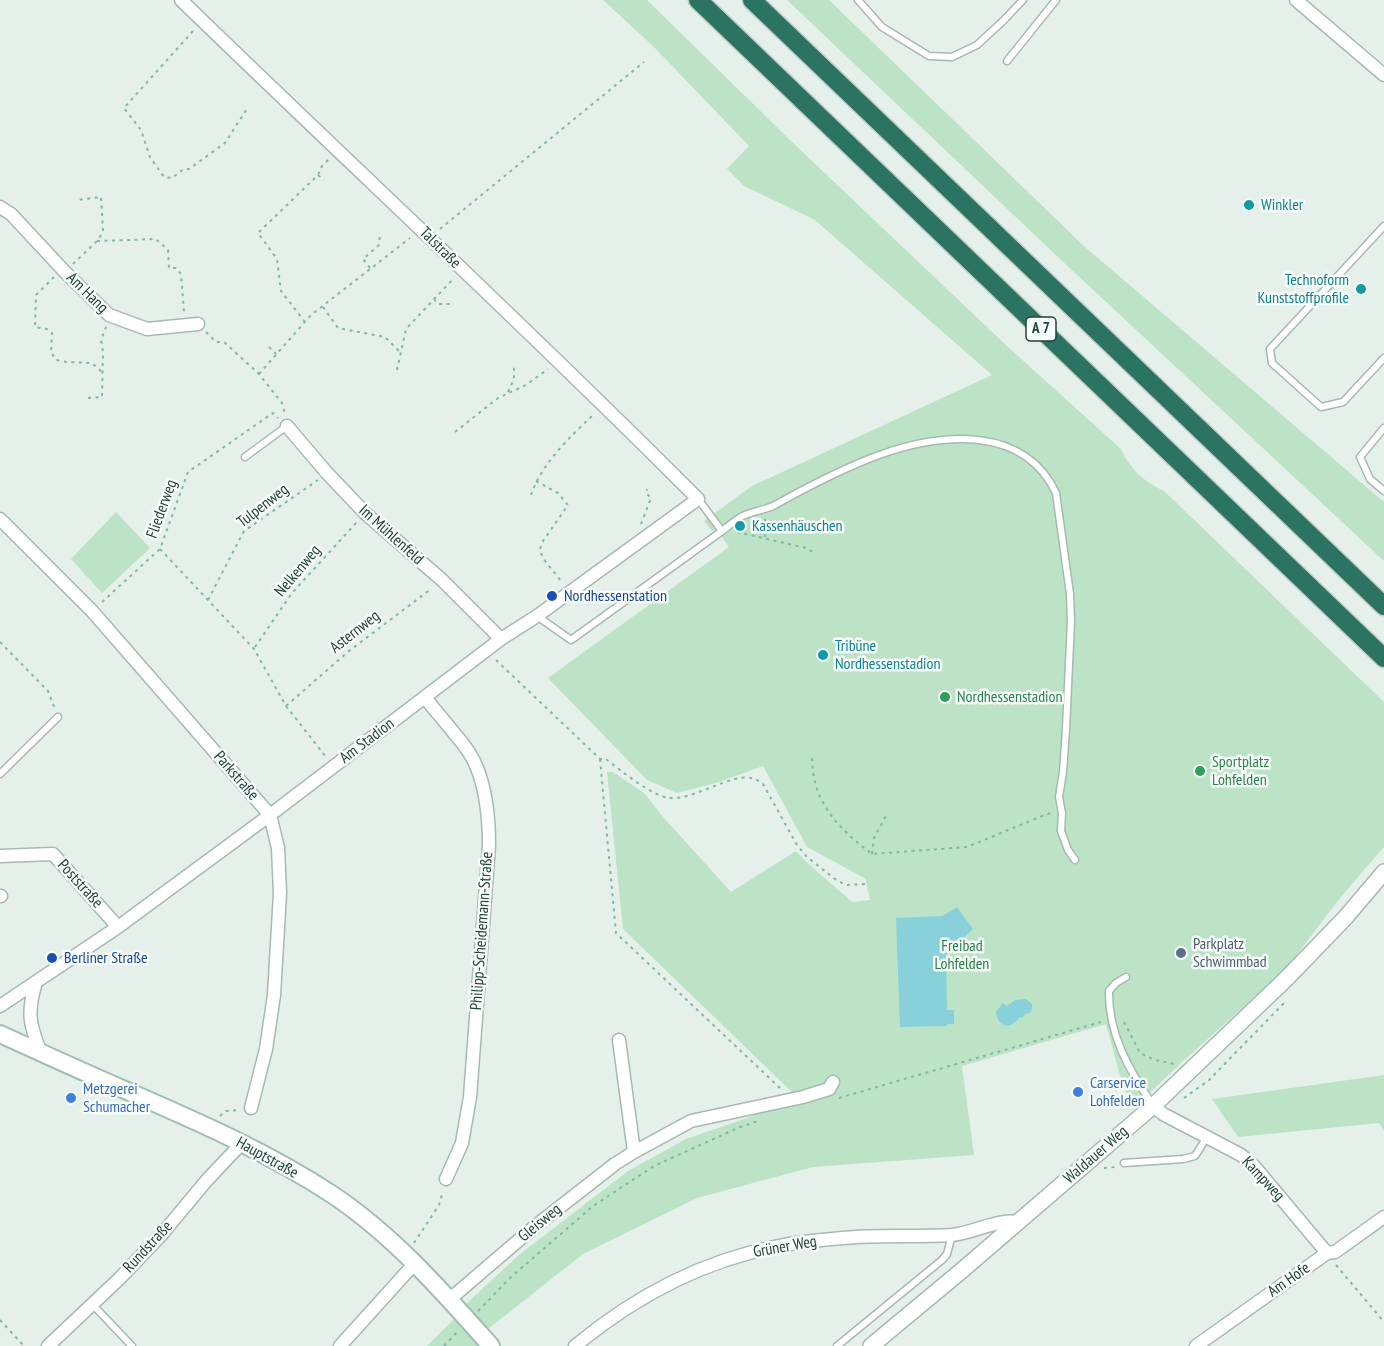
<!DOCTYPE html>
<meta charset="utf-8">
<style>
body{margin:0}
canvas{display:block;background:#e5f0ea}
</style>
<canvas width="1384" height="1346"></canvas>
<script>
const ctx = document.querySelector('canvas').getContext('2d');
ctx.lineJoin = 'round';
function fillPath(path, color) {
  ctx.fillStyle = color;
  ctx.fill(path, 'evenodd');
}
function trace(path, color, width, dash) {
  ctx.strokeStyle = color;
  ctx.lineWidth = width;
  ctx.lineCap = dash ? 'butt' : 'round';
  ctx.setLineDash(dash || []);
  ctx.stroke(path);
}
function label(font, color, halo, rows, align = 'center') {
  ctx.font = font + ' "PT Sans Narrow",sans-serif';
  ctx.lineWidth = 5;
  ctx.setLineDash([]);
  ctx.textBaseline = 'middle';
  ctx.strokeStyle = halo;
  ctx.fillStyle = color;
  for (const [text, x, y, turn = 0] of rows) {
    ctx.save();
    ctx.translate(x, y);
    ctx.rotate((+turn || 0) * Math.PI / 180);
    ctx.textAlign = isNaN(turn) ? turn : align;
    if (halo) ctx.strokeText(text, 0, 0);
    ctx.fillText(text, 0, 0);
    ctx.restore();
  }
}
const green = new Path2D(`
 M603,0H647L791,141L1008,347L1121,449C1131,470 1143,481 1164,491L1384,702V847L1340,898L1285,970L1182,1062L1132,1110L1119,1072L1106,1024L962,1066L974,1155L813,1167L697,1198L583,1254L488,1329L466,1304L520,1254L628,1171L686,1139L750,1117L780,1098L795,1095L623,929L607,772H613L644,793L664,818L731,892L796,851C813,870 834,885 852,902L870,900C869,892 866,886 866,879L807,847L763,766L716,783L677,793L647,780L548,678L729,547L716,529L712,531L704,521L752,486L992,375L815,220L744,186L727,169L749,146L653,46Z
 M787,0H829L1085,247L1384,502V561L1059,258Z
 M116,512L150,548L102,593L71,559Z
 M1384,1075V1130L1379,1123L1238,1137L1212,1099Z
 M454,1319L479,1346H427Z`);
const water = new Path2D(`
 M957,907L973,929L946,954L947,1010H954V1024H947V1026L900,1027L896,918L942,916Z
 M1026,999L1032,1004V1009L1030,1013L1025,1014L1023,1018L1020,1017C1011,1030 998,1028 996,1012L1003,1003L1007,1006L1015,1000Z`);
const path = new Path2D(`
 M193,31L124,108L141,130L150,157L164,177L172,178L184,169H189L225,143L248,107
 M318,175L324,180
 M440,229L644,62
 M97,241L156,239L168,250L169,268H176L181,274L184,312
 M73,264L98,240L103,231L101,197L77,200
 M370,268L363,259L379,245L380,235
 M54,277L36,295L35,327L47,329L52,333L51,352L56,360L67,362L92,363L102,372
 M434,299L438,304H453
 M323,307L338,328L385,337L401,353
 M305,322L281,291L277,259L258,233L318,175L322,166L329,159
 M206,332L216,342H224L259,374L282,403L285,414
 M269,347L276,354
 M397,370L406,329L454,278
 M259,374L311,315L410,238
 M508,392L514,379V366
 M88,398L102,397L103,352L101,340L106,327
 M455,432L498,398L526,385L548,369
 M536,481L558,493L568,505L541,544L540,551L545,561L561,581
 M531,495C542,463 569,438 593,415
 M765,519V537
 M641,524L651,498L646,493L647,489
 M737,532L806,548L813,552
 M160,549L254,649L286,706L326,757
 M208,600L244,531L318,480
 M102,602L160,549L188,472L273,413L278,418
 M0,642L48,691L55,709
 M255,647L292,593L357,522
 M496,660L600,759H606C620,770 653,797 670,798C694,800 732,773 751,778C756,779 759,781 763,784L797,845L807,857L835,879L846,885L866,884
 M286,706L349,651L431,589
 M812,758C812,802 839,829 872,854L967,847L1047,814L1053,813
 M600,759L616,933L781,1089
 M872,854L874,838L887,814
 M1124,1022L1140,1053L1155,1060L1175,1064
 M839,1098L1101,1022
 M1184,1098L1209,1080L1284,1003
 M220,1116L226,1111L239,1110
 M1104,1168L1116,1167
 M414,1243L439,1205L443,1191
 M1336,1265L1384,1322
 M478,1311L510,1278L593,1206L654,1166L740,1127L758,1121
 M0,1320L24,1346
 M444,1346L457,1332`);
const service = new Path2D(`
 M858,0L882,27L929,56L952,57L977,45L1003,21L1023,0
 M1007,61L1056,0
 M1384,226L1270,349L1272,363L1321,407L1343,402L1384,358
 M1384,428L1360,457L1370,479L1384,491
 M245,457L287,426
 M722,531C729,526 737,518 745,515C755,511 765,510 775,505C809,486 845,467 882,454C942,433 1024,425 1056,493L1070,594L1071,621L1066,729L1063,772L1059,797L1062,813L1061,831L1068,850L1075,860
 M537,616L571,640L722,531L698,499
 M0,774L58,717
 M1126,977L1116,983L1109,991C1108,1033 1129,1071 1153,1105
 M1124,1163L1183,1159L1195,1156L1207,1137
 M93,1305L132,1346
 M837,1346L942,1260L947,1254L952,1235`);
const minor = new Path2D(`
 M1296,0L1384,75
 M0,207L11,214L65,272L109,315L147,329L198,324
 M287,426L327,473L365,513L442,580L501,639
 M0,519L92,611L270,815L278,848L280,893L274,995L266,1049L251,1108
 M425,697C434,710 445,721 454,733C462,742 473,757 477,768C487,793 489,819 489,845L470,1097L462,1143L446,1179
 M0,856L53,854L118,927
 M0,896H1
 M36,982C27,1012 29,1024 41,1053
 M0,1006L118,927L270,815L501,639L537,616L698,499C529,329 353,167 181,0
 M619,1040L634,1152
 M1153,1106L1163,1114L1241,1155L1254,1166L1327,1253
 M450,1299L533,1228L615,1164L634,1152L691,1121L803,1097L829,1089L833,1082
 M48,1346L119,1279L162,1234L207,1180L242,1143
 M340,1346L415,1263
 M575,1346C633,1298 700,1262 774,1247C800,1241 829,1239 856,1237C888,1235 920,1237 952,1235C971,1233 987,1224 1005,1222C1010,1221 1015,1222 1019,1222
 M1196,1346L1327,1253L1335,1252L1384,1217`);
const tertiary = new Path2D(`
 M871,1346L960,1272L1153,1106L1286,979L1345,918L1384,872`);
const secondary = new Path2D(`
 M0,1034C42,1053 83,1072 125,1090C196,1121 268,1152 333,1195C394,1236 443,1292 491,1346`);
const motorway = new Path2D(`
 M698,0L1384,658
 M752,0L1384,606`);
const markers = [
 [1249,205,6,"#0f9aa8"],
 [1361,289,6,"#0f9aa8"],
 [740,526,6,"#0f9aa8"],
 [552,596,6,"#1a4fb4"],
 [823,655,6,"#0f9aa8"],
 [945,697,6,"#2e9e5b"],
 [1200,771,6,"#2e9e5b"],
 [1181,953,6,"#5c6f8a"],
 [52,958,6,"#1a4fb4"],
 [1078,1092,6,"#3f7fe0"],
 [71,1098,6,"#3f7fe0"]
];
const shields = [
 [1041,329,30]
];
const shieldNames = [
 ["A 7",1041,329]
];
const cultureNames = [
 ["Winkler",1261,205],
 ["Technoform",1349,280,"right"],
 ["Kunststoffprofile",1349,298,"right"],
 ["Kassenhäuschen",752,526],
 ["Tribüne",835,646],
 ["Nordhessenstadion",835,664]
];
const streetNames = [
 ["Talstraße",440,248,45],
 ["Am Hang",87,293,44],
 ["Tulpenweg",263,506,-38],
 ["Fliederweg",162,509,-70],
 ["Im Mühlenfeld",391,535,42],
 ["Nelkenweg",298,571,-50],
 ["Asternweg",355,632,-38],
 ["Am Stadion",367,741,-37],
 ["Parkstraße",236,776,49],
 ["Poststraße",80,884,48],
 ["Philipp-Scheidemann-Straße",482,931,-86],
 ["Waldauer Weg",1096,1155,-41],
 ["Hauptstraße",267,1158,29],
 ["Kampweg",1263,1179,47],
 ["Gleisweg",540,1223,-39],
 ["Rundstraße",148,1247,-47],
 ["Grüner Weg",785,1247,-10],
 ["Am Hofe",1289,1280,-35]
];
const transitNames = [
 ["Nordhessenstation",564,596],
 ["Berliner Straße",64,958]
];
const leisureNames = [
 ["Nordhessenstadion",957,697],
 ["Sportplatz",1212,762],
 ["Lohfelden",1212,780]
];
const serviceNames = [
 ["Parkplatz",1193,944],
 ["Schwimmbad",1193,962]
];
const parkNames = [
 ["Freibad",962,946],
 ["Lohfelden",962,964]
];
const shopNames = [
 ["Carservice",1090,1083],
 ["Lohfelden",1090,1101],
 ["Metzgerei",83,1089],
 ["Schumacher",83,1107]
];
fillPath(green, '#bce3c5');
fillPath(water, '#88d1da');
trace(service, '#a7b9b1', 9);
trace(minor, '#a7b9b1', 15);
trace(tertiary, '#a7b9b1', 18);
trace(secondary, '#a2bdb2', 20);
trace(motorway, '#c1cbc8', 21);
trace(path, '#82b7a3', 2, [3, 4.5]);
trace(service, '#fff', 6);
trace(minor, '#fff', 12);
trace(tertiary, '#fff', 15);
trace(secondary, '#fff', 16);
trace(motorway, '#2a7461', 18);
for (const [x, y, r, color] of markers) {
  const dot = new Path2D();
  dot.arc(x, y, r, 0, 2 * Math.PI);
  ctx.fillStyle = color;
  ctx.fill(dot);
  trace(dot, '#f7fbf9', 2);
}
for (const [x, y, w] of shields) {
  const box = new Path2D();
  box.roundRect(x - w / 2, y - 12, w, 24, 4.5);
  ctx.fillStyle = '#f7fbf9';
  ctx.fill(box);
  trace(box, '#224439', 1.5);
}
label('bold 15px', '#224439', null, shieldNames);
label('16px', '#0d838f', '#f7fbf9', cultureNames, 'left');
label('16px', '#224439', '#f7fbf9', streetNames);
label('16px', '#164399', '#f7fbf9', transitNames, 'left');
label('16px', '#27864d', '#f7fbf9', leisureNames, 'left');
label('16px', '#4e5e75', '#f7fbf9', serviceNames, 'left');
label('16px', '#278045', '#f7fbf9', parkNames);
label('16px', '#366cbe', '#f7fbf9', shopNames, 'left');
</script>
